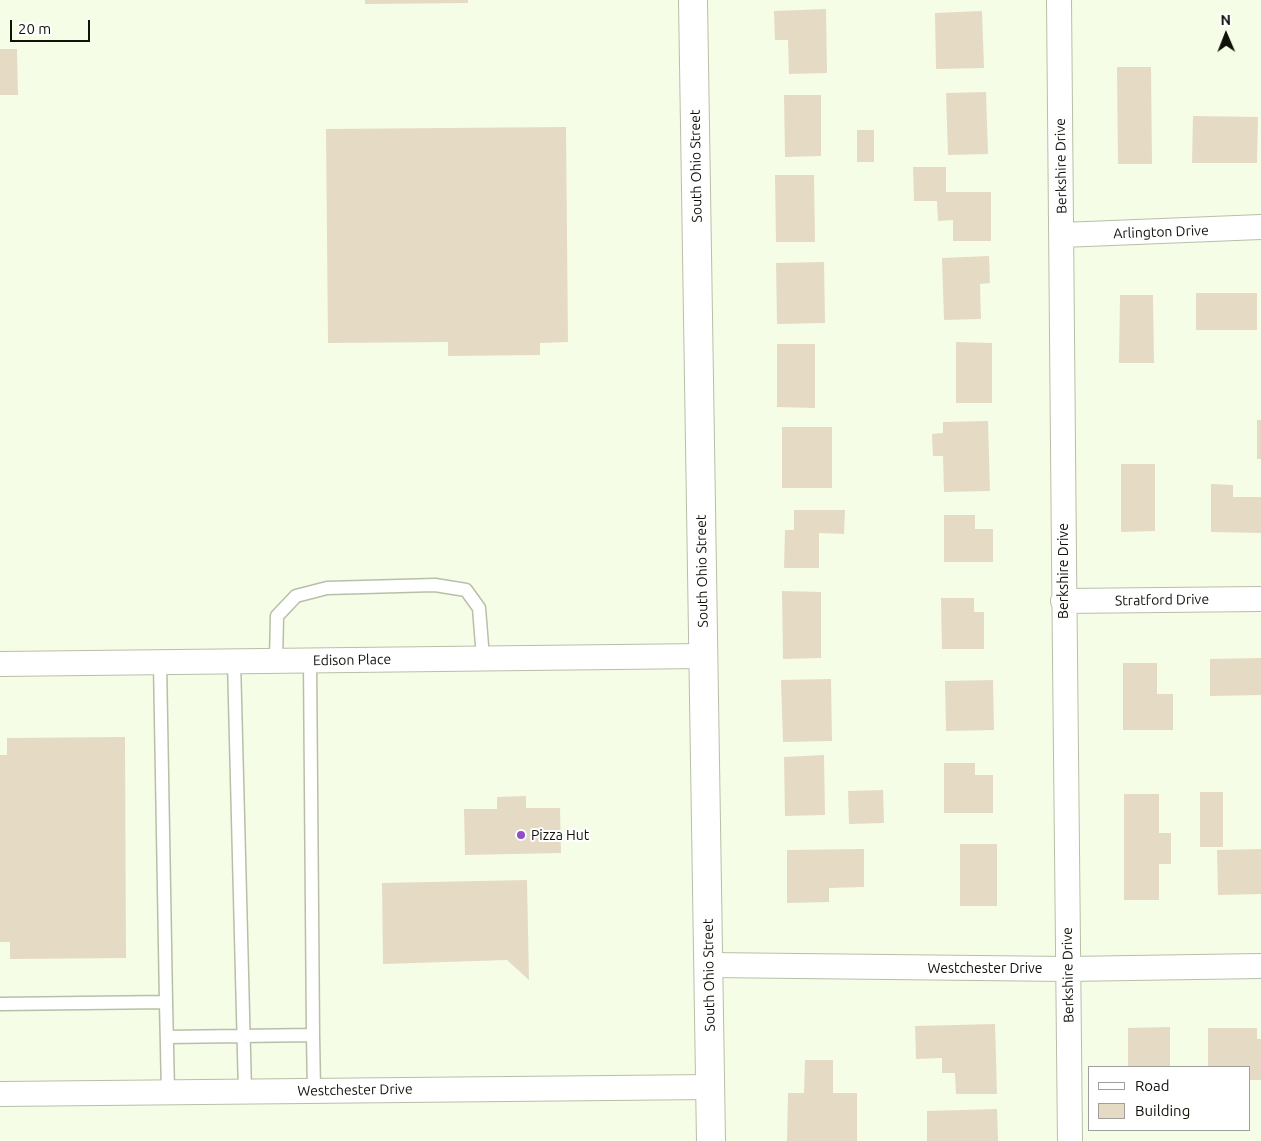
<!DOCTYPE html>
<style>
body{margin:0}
#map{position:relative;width:1261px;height:1141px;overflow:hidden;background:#f6fde6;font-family:Ubuntu,sans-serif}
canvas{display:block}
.legend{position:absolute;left:1088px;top:1066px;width:162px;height:65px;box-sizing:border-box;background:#fff;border:1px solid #9fa09d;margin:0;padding:6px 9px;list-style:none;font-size:15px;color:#10120a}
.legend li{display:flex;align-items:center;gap:10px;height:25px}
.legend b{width:25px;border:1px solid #9fa09d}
.north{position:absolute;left:1201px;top:10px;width:50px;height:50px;-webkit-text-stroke:4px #fff;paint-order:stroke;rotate:359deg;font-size:14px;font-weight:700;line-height:20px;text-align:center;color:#10120a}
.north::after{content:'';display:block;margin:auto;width:18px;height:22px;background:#10120a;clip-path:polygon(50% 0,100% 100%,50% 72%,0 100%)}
.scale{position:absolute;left:10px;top:20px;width:80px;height:22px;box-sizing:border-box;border:2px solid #10120a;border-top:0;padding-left:6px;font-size:15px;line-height:18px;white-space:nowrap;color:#10120a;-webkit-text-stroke:4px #fff;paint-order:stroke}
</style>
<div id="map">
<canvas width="1261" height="1141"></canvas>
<ul class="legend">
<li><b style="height:6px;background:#fff"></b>Road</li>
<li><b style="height:14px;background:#e5dac4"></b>Building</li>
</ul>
<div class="north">N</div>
<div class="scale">20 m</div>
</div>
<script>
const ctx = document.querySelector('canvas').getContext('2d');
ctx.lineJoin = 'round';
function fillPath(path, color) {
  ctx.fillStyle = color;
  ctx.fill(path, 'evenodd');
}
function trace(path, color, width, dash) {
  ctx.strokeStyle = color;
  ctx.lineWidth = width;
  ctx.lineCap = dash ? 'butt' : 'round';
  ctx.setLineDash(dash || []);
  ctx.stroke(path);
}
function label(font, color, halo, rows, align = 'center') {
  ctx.font = font + ' Ubuntu,sans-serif';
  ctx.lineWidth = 4;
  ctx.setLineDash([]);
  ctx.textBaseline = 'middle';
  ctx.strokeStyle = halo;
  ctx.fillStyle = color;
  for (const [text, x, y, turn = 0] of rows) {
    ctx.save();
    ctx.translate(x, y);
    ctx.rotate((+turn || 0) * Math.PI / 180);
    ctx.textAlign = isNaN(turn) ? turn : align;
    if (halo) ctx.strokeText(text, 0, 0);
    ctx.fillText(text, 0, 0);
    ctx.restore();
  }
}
const building = new Path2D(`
 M365,0H468V3L365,4Z
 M826,9L827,73L789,74L788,40H775L774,11Z
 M982,11L984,68L936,69L935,13Z
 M0,49H17L18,95H0Z
 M1117,67H1151L1152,164H1118Z
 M986,92L988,154L948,155L946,93Z
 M784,95H821V156L785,157Z
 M1193,116L1258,117L1257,163H1192Z
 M566,127L568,342L540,343V355L448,356V342L328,343L326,129Z
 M857,130H874V162H857Z
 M913,167H946V192H991V241H953V220L938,221L937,201H914Z
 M775,175H814L815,242H776Z
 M989,256L990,283L980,284L981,319L944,320L942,258Z
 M824,262L825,323L777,324L776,263Z
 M1196,293H1257V330H1196Z
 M1120,295H1153L1154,363H1119Z
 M956,342L992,343V403H956Z
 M777,344H815V408L777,407Z
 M1257,420H1261V459H1257Z
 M988,421L990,491L944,492L943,456H933L932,434L943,433V422Z
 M782,427H832V488H782Z
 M1121,464H1155V531L1121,532Z
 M1211,484L1233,485V497H1261V533L1211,532Z
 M794,510H845L844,534L819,533V568H784L785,530H794Z
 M944,515H975V529H993V562H944Z
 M782,591L821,592V658L783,659Z
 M941,598H974V612H984V649H942Z
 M1261,658V695L1210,696V659Z
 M1123,663H1157V694H1173V730H1123Z
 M831,679L832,741L783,742L781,680Z
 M993,680L994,730L946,731L945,681Z
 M125,737L126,958L10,959V942H0V755H7V738Z
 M824,755L825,815L785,816L784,757Z
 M944,763H975V775H993V813H944Z
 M883,790L884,823L849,824L848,791Z
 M1200,792H1223V847H1200Z
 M1124,794H1159V833H1171V864H1159V900H1124Z
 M526,796V808H560L561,853L465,855L464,809H497V797Z
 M960,844H997V906H960Z
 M864,849V887L829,888V902L787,903V850Z
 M1261,849V894L1218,895L1217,850Z
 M527,880L529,980L507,960L383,964L382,883Z
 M995,1024L997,1094H956L955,1073H942V1058L916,1059L915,1026Z
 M1170,1027V1067H1128V1028Z
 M1208,1028H1257V1039H1261V1080H1250V1067H1208Z
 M805,1060H833V1093H857V1141H787L788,1093H804Z
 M997,1109L998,1141H927V1111Z`);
const service = new Path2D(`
 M310,660L313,1035
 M234,661L245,1092
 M276,661L277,616L296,596L327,588L435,585L466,590L479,608L483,658
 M160,662L166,1002
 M0,1004L166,1002L168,1092
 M167,1037L313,1035L314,1091`);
const minor = new Path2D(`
 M1059,0C1064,380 1064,761 1070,1141
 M1062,235L1261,227
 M1063,601L1261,599
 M0,664L704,656
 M709,965L1067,969L1261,966
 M0,1094L711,1087`);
const secondary = new Path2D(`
 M693,0L711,1141`);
const markers = [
 [521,835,5,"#8f50c6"]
];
const streetNames = [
 ["South Ohio Street",696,166,-91],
 ["Berkshire Drive",1061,166,-91],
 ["Arlington Drive",1161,232,-2],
 ["South Ohio Street",702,571,-91],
 ["Berkshire Drive",1063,571,-90],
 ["Stratford Drive",1162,600,-1],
 ["Edison Place",352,660,-1],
 ["Westchester Drive",985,968],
 ["South Ohio Street",709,975,-91],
 ["Berkshire Drive",1068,975,-91],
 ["Westchester Drive",355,1090,-1]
];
const poiNames = [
 ["Pizza Hut",531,835]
];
fillPath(building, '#e5dac4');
trace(service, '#b8bfa8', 15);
trace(minor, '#b8bfa8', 26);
trace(secondary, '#b8bfa8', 30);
trace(service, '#fff', 12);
trace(minor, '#fff', 24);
trace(secondary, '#fff', 28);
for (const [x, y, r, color] of markers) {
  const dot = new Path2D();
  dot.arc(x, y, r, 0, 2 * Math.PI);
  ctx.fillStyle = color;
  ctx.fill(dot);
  trace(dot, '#fff', 2);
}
label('14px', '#10120a', '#fff', streetNames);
label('14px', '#10120a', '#fff', poiNames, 'left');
</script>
